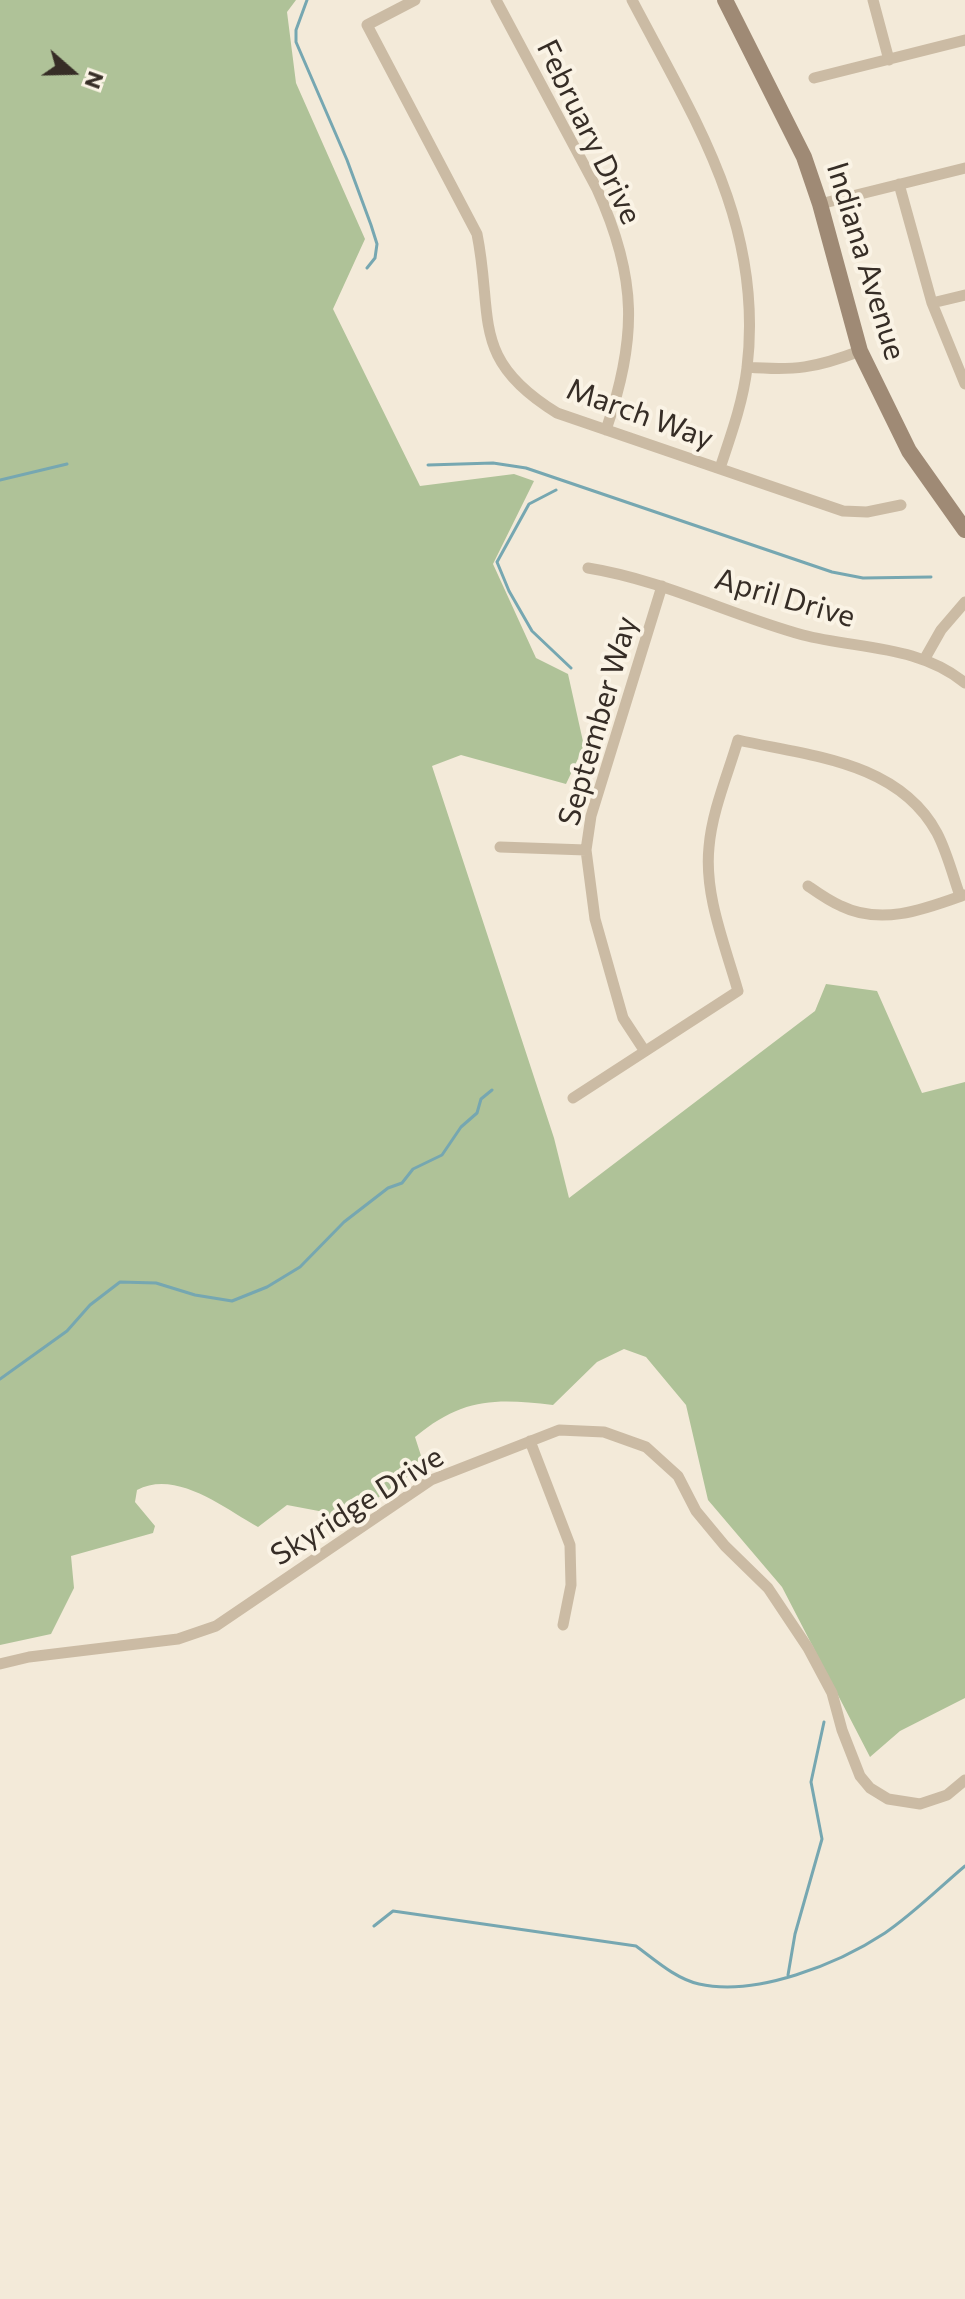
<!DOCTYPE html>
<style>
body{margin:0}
#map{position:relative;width:965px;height:2299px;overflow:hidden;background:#f3ead9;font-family:Commissioner,sans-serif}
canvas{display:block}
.north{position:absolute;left:32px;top:32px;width:80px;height:80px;-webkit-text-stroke:6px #faf3e5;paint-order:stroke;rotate:110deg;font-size:22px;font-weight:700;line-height:32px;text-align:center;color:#362d26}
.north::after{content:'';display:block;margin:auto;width:28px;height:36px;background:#362d26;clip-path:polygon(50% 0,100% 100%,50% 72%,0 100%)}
</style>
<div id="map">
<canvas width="965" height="2299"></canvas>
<div class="north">N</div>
</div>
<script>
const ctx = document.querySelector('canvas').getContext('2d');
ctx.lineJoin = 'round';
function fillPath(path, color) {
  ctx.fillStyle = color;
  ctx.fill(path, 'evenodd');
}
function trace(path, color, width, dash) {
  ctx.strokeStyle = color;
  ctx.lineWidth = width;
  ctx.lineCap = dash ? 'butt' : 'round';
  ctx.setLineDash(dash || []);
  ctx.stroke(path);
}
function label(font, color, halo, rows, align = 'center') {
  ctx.font = font + ' Commissioner,sans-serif';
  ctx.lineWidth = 8;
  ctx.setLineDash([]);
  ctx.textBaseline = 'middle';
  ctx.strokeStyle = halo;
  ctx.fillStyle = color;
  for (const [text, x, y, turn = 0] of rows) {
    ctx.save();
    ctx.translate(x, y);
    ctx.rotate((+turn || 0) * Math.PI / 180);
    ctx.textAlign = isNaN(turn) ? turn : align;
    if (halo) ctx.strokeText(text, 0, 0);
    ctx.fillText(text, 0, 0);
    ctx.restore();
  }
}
const green = new Path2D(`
 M0,0H296L287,12L296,83L365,239L333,309L420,486L514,474L534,481L493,564L536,658L568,674L584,746L566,784L461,755L432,766L554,1138L569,1198L815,1011L826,984L877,991L922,1093L965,1082V1698L900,1731L870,1757L782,1587L708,1500L686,1405L646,1357L624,1349L597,1362L553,1405C495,1398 462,1398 415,1437L424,1465L341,1524L324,1512L287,1505L258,1527C224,1508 176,1469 137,1490L135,1502L155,1526L153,1533L71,1556L74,1588L51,1634L0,1645Z`);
const stream = new Path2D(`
 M307,0L296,30V42L347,160L371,225L377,244L375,258L367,268
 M428,465L493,463L526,468L832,572L863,578L931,577
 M0,480L67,464
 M556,490L529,504L497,562L509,591L532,631L571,668
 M0,1379L67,1331L90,1305L120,1282L156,1283L195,1295L232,1301L267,1287L300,1267L344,1222L388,1188L402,1183L413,1169L442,1155L461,1127L477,1113L481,1099L492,1090
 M374,1926L393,1911L636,1946C655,1960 676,1979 699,1984C756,1997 838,1964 885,1933C913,1914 939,1888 965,1866
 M788,1975L795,1934L822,1839L811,1782L824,1722`);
const street = new Path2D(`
 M415,0L367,25L477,234C494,318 469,359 557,413L843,511L867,512L901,505
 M496,0L597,189C638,279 637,338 606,430
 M632,0C695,120 764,225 747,368C743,402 731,435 720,468
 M873,0L889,60
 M814,78L965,40
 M899,184L932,303L965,384
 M820,204L965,168
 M932,303L965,295
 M747,367C794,371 816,368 860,351
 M588,568C663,580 730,615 803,635C857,649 919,645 965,683
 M924,660L941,630L965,602
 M500,847L586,850
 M808,886C818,893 829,901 841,906C882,926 925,909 964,895
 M644,1050L623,1018L595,919L586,850L591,816L662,586
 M573,1098L738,991C725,945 704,895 709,847C712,811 728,774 738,740C809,756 898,761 937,833C947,852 953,876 960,896
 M530,1441L570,1545L571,1585L563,1625
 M0,1664L29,1657L178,1639L216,1626L431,1480L559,1430L604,1432L646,1447L678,1476L696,1511L725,1546L768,1588L808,1648L832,1693L842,1730L860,1776L870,1788L888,1799L920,1804L947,1795L965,1780`);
const secondary = new Path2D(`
 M725,0L804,157L820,204L860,351L909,451L965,530`);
const streetNames = [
 ["February Drive",589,132,64],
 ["Indiana Avenue",866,261,73],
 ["March Way",640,414,20],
 ["April Drive",785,598,16],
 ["September Way",598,721,-74],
 ["Skyridge Drive",357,1506,-32]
];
fillPath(green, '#afc298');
trace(stream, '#76a7b1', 3);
trace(street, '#cbbba4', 11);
trace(secondary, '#9f8a75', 16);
label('30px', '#362d26', '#faf3e5', streetNames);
</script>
